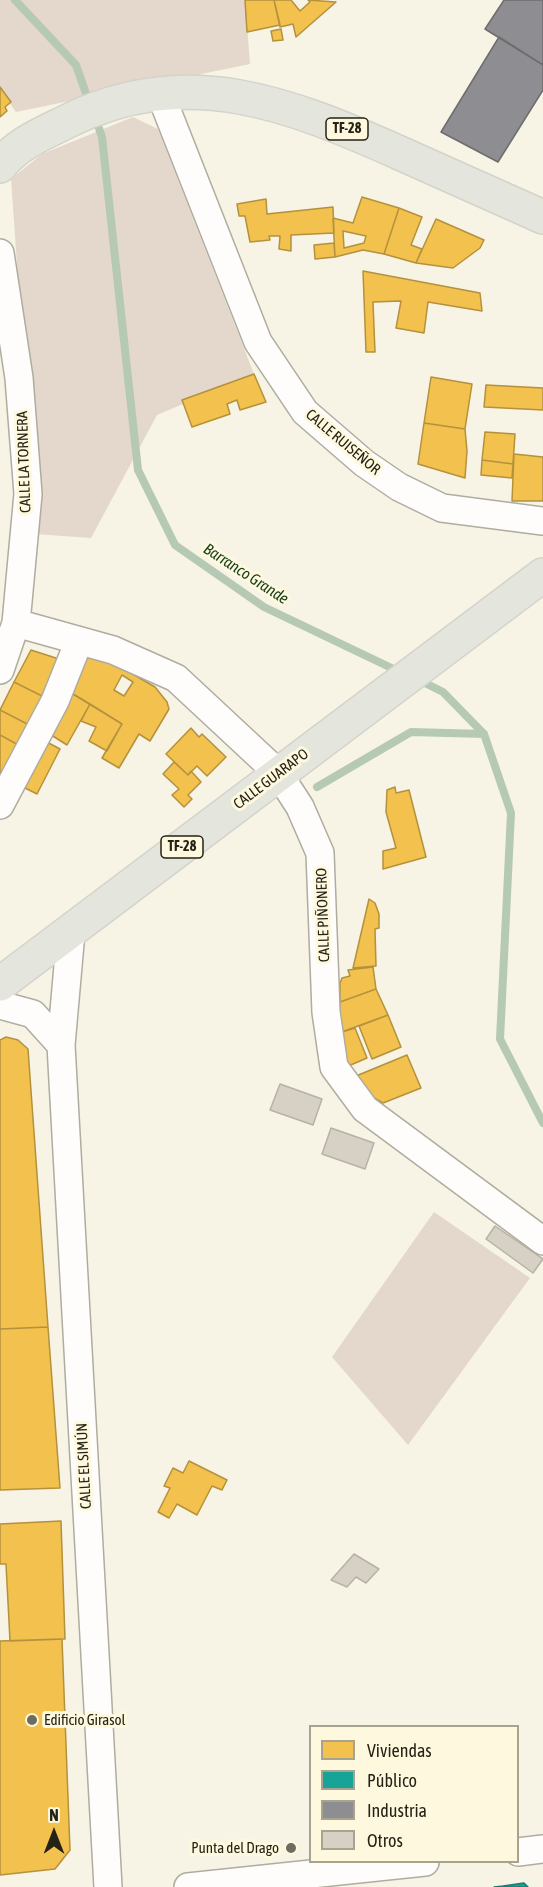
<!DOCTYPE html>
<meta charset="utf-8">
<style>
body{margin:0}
#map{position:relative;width:543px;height:1887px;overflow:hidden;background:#f7f4e5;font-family:"Asap Condensed",sans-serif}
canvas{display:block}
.legend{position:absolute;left:309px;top:1725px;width:210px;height:138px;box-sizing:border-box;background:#fef9de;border:2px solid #a7a38e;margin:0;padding:8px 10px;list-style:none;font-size:18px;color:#252216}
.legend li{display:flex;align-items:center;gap:12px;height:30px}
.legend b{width:30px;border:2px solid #a7a38e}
.north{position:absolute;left:24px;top:1803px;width:60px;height:60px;-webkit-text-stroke:4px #fef9de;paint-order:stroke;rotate:0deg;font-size:16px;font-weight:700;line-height:24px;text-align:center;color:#252216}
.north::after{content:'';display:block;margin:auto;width:21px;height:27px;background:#252216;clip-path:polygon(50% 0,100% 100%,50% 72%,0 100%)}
</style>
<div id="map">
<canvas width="543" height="1887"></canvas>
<ul class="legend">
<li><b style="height:16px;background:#f2c14e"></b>Viviendas</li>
<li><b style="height:16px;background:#17a398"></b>Público</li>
<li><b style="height:16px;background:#8d8d92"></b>Industria</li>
<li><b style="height:16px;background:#d6d0c5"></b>Otros</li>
</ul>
<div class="north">N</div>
</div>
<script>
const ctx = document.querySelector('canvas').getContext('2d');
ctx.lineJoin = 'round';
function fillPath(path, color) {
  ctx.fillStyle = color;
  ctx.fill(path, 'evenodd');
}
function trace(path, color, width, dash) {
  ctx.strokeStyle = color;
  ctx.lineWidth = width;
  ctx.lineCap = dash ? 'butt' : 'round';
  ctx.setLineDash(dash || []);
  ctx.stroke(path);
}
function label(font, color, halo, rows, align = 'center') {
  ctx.font = font + ' "Asap Condensed",sans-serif';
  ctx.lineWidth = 6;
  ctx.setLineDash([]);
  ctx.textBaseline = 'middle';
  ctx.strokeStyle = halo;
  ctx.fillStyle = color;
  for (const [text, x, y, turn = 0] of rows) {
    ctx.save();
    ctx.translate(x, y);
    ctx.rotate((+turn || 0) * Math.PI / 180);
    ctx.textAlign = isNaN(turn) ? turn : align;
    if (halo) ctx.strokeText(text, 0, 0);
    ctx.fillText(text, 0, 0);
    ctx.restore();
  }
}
const green = new Path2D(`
 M0,0H245L250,64L16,112L0,90Z
 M133,117L158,129L254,374L157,415L91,538L36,534L11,179L42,154Z
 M434,1212L530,1278L408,1445L332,1357Z`);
const homes = new Path2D(`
 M245,0H274L280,25L247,32Z
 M274,0H291L300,11L310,2L308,0L336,2L296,37L293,24L280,27Z
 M281,29L283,40L273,41L271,31Z
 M0,87L11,102L5,107L7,111L0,117Z
 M362,197L399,208L384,254L363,250L335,257L333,218L353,223ZM343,231L366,236L364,243L344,248Z
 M266,199L267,214L333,207L334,233L291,235V251L279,249L280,236H269L270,240L250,242L245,216H239L237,204Z
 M399,208L422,217L411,245L422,249L416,263L384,254Z
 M436,219L484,240L480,248L453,268L416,263Z
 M334,243L335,257L315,259L314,245Z
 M363,271L480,293L482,311L428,302L424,333L396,328L401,301L373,302L375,352H366Z
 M254,374L266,402L240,410L237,400L227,404L230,414L192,427L182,400Z
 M431,377L472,384L465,429L424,423Z
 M486,385L543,388V410L484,407Z
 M424,423L465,429L467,451L465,478L418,464Z
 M485,432L515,434L513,464L482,460Z
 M514,454L543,457V501H512Z
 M482,460L513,464L512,478L481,475Z
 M31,650L62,660L48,699L14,682Z
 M84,658H105L155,687L167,702L169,709L150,741L139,734L119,768L102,758L122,724L68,691ZM122,675L133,682L124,696L114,690Z
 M14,682L48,699L33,727L0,710Z
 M68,691L90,704L67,745L48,733Z
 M90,704L122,724L107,751L89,741L96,727L81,721Z
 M0,710L33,727L22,747L0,735Z
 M191,728L199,737L202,734L226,757L207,776L197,766L188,775L166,754Z
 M0,735L22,747L7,775L0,772Z
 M43,740L60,749L37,794L19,785Z
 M174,762L188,775L191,771L201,782L188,795L192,799L184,807L172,795L179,789L163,774Z
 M395,787L396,793L409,790L426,857L383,869V851L396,848L386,812L387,790Z
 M369,899L375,903L379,914V928L375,929L376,966L353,968Z
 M373,967L376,989L340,1002V983L342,978L350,976L348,970Z
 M376,989L388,1015L339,1033L340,1002Z
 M388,1015L401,1047L372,1059L359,1026Z
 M355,1028L367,1058L346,1067L339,1033Z
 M6,1037L18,1040L28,1049L48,1327L0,1329V1040Z
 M407,1055L421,1088L383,1103L360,1090L356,1076Z
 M48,1327L60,1488L0,1490V1329Z
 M189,1461L227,1480L222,1490L212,1486L197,1515L177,1504L169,1518L158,1512L170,1488L164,1486L173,1468L183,1473Z
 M61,1521L65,1639L10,1641L6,1564H0V1524Z
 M62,1639L70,1850L55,1869L0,1875V1641Z`);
const public = new Path2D(`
 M524,1883L528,1887H494L503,1886Z`);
const industry = new Path2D(`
 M504,0H543V65L485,29Z
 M499,37L543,65V90L498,162L441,132Z`);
const stream = new Path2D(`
 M15,0L76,65L90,105
 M95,117L102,137L138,470L175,545L264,607L402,673
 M417,679L443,692L484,734L511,813L500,1039L543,1123
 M317,787L411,732L484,734`);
const building = new Path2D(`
 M280,1084L322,1099L313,1125L270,1110Z
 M331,1128L374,1143L365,1169L322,1154Z
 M495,1226L543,1259L533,1273L486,1239Z
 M354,1554L379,1569L366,1583L356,1577L347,1587L331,1580Z`);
const minor = new Path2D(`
 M160,93L258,342L305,412L364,463L399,487L442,508L543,521
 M0,253L19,378L28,494L16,623L0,670
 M16,623L113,650L176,678L278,773L300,807L320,853L326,1012L334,1067L365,1109L543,1241
 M0,805L55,701L79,641
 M71,932L61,1045L108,1887
 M0,1005L33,1014L61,1045
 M518,1852L543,1849
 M188,1887L425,1862`);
const major = new Path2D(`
 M0,166C16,144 44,133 68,121C187,62 290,104 402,154C449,175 496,196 543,217
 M0,984L543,575`);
const markers = [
 [32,1720,6,"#6e6c5e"],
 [291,1848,6,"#6e6c5e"]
];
const shields = [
 [347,129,42],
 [182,847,42]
];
const shieldNames = [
 ["TF-28",347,129],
 ["TF-28",182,847]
];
const streetNames = [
 ["CALLE RUISEÑOR",343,442,40],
 ["CALLE LA TORNERA",24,462,-92],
 ["CALLE GUARAPO",271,779,-37],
 ["CALLE PIÑONERO",323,915,-92],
 ["CALLE EL SIMÚN",84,1466,-93]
];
const poiNames = [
 ["Edificio Girasol",44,1720],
 ["Punta del Drago",279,1848,"right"]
];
const waterNames = [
 ["Barranco Grande",246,574,33]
];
fillPath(green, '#e4d7cb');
fillPath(homes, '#f2c14e');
trace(homes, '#b4913d', 1.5);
fillPath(public, '#17a398');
trace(public, '#1b7c71', 1.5);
fillPath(industry, '#8d8d92');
trace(industry, '#6e6d6d', 1.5);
trace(stream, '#b6c9b2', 8);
fillPath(building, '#d6d0c5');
trace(building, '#b7b2a6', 1.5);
trace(minor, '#afaca0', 30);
trace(major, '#d4d3cb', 36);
trace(minor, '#fefdfb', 27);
trace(major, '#e4e6dd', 33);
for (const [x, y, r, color] of markers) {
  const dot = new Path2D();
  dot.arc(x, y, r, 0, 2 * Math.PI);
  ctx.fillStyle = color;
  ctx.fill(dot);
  trace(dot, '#fef9de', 2);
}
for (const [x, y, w] of shields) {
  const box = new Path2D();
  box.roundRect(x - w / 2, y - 11, w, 22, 4.5);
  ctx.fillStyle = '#fef9de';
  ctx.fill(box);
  trace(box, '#252216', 1.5);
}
label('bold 14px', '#252216', null, shieldNames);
label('15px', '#252216', '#fef9de', streetNames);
label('15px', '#252216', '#fef9de', poiNames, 'left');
label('italic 16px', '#143f1b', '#fef9de', waterNames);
</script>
